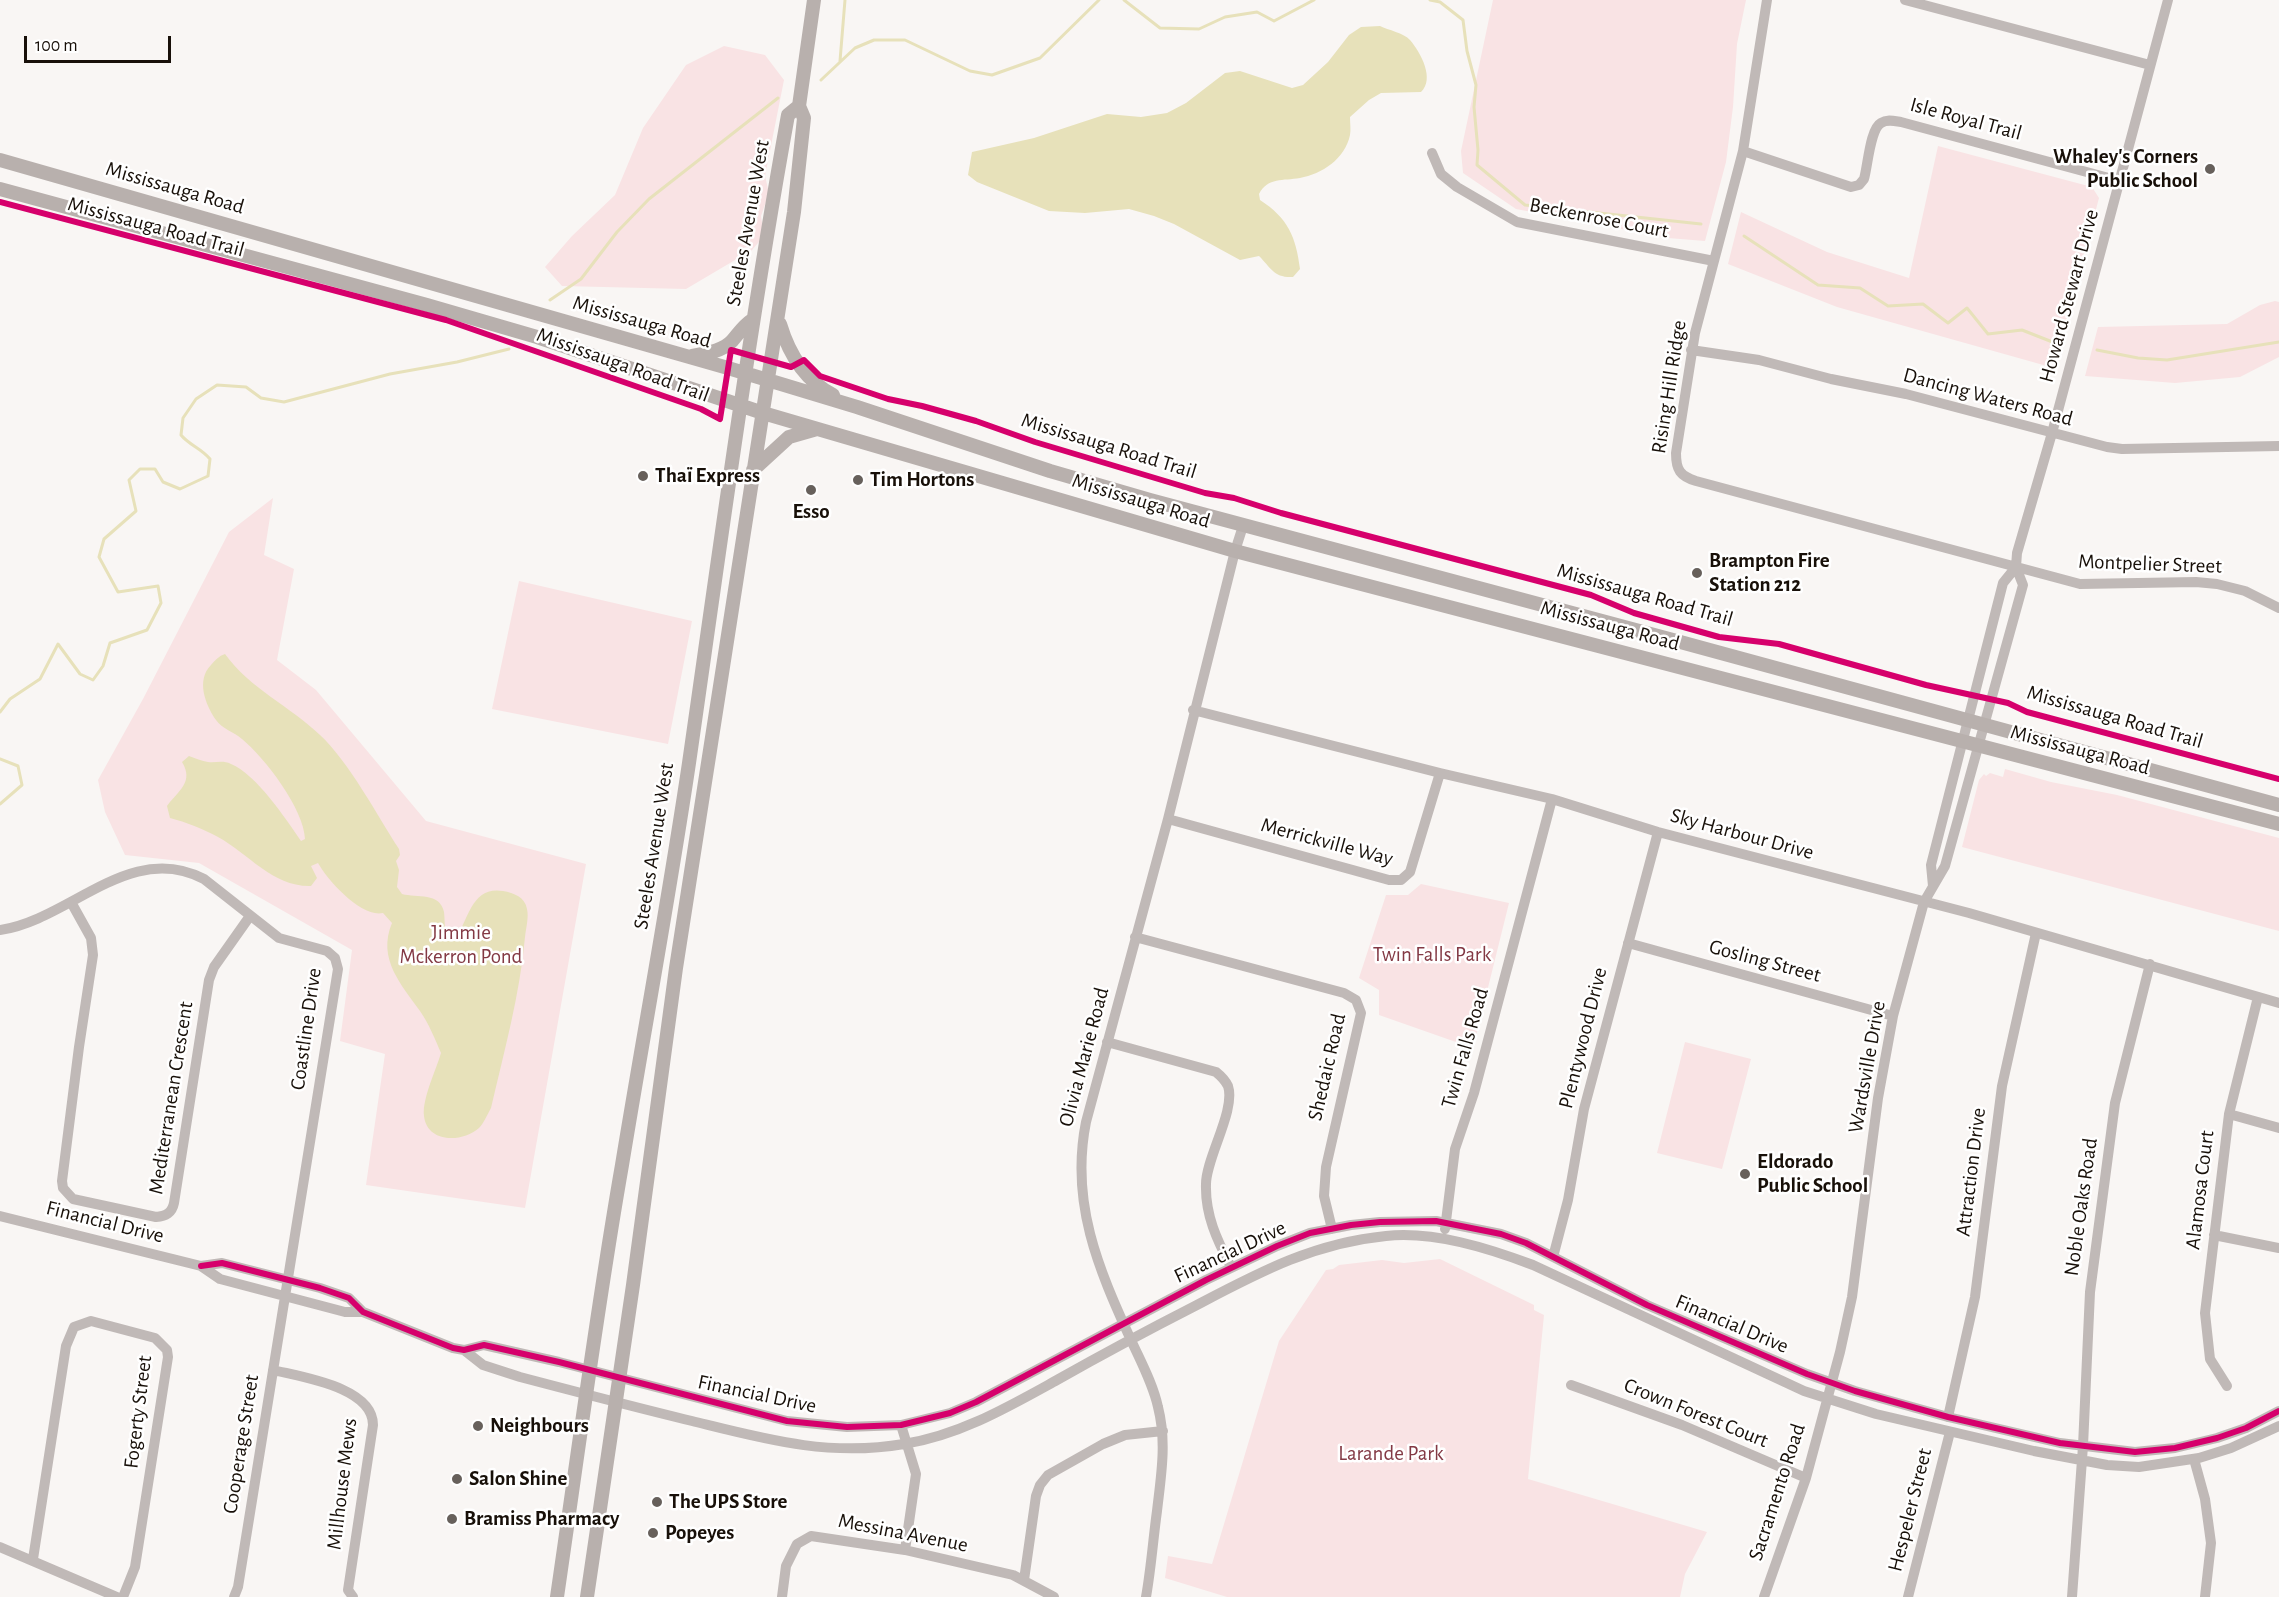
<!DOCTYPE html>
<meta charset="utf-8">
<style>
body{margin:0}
#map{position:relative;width:2279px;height:1597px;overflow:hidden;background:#f9f6f4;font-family:"Alegreya Sans",sans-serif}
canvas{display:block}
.scale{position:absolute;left:24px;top:36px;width:147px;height:27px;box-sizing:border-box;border:3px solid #181009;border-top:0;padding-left:8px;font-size:18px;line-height:21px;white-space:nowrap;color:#181009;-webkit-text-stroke:4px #fff;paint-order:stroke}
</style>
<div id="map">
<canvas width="2279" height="1597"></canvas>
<div class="scale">100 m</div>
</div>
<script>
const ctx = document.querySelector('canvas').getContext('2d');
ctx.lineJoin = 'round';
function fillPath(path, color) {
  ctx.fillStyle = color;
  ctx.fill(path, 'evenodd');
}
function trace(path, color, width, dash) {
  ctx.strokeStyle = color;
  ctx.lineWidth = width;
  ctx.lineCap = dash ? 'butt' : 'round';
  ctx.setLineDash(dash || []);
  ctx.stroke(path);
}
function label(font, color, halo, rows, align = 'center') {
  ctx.font = font + ' "Alegreya Sans",sans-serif';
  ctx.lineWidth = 5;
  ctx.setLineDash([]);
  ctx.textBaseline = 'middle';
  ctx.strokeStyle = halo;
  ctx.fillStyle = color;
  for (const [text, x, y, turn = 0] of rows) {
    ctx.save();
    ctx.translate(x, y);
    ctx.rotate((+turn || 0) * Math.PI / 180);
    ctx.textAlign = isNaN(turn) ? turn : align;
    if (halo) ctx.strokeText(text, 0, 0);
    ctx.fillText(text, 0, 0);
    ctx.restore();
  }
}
const green = new Path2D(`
 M1493,0H1746L1737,44L1733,107L1726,162L1705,241L1668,238L1516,209L1463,173L1461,151Z
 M724,46L765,55L784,80L765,176L769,193L761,216L764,236L752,250L686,289L562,286L545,267L572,236L615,195L643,128L686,65Z
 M1938,146L2092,187L2099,198L2054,368L1837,307L1728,264L1741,212L1827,252L1909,278Z
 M2275,301L2279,302V357L2240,377L2175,383L2085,376L2098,327L2227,324L2260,305Z
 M273,498L264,555L294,569L277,660L316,690L426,821L586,864L525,1208L366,1185L385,1054L340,1041L352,950L199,863L125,855L105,812L98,780L143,699L229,532Z
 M519,581L692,621L668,744L492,709Z
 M2005,769L2051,782L2117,795L2279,838V931L1962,847L1979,780L1984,774L1986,776L1990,773L2003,777Z
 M1421,884L1509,903L1473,1048L1379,1015V990L1359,978L1386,895H1408Z
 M1685,1042L1751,1059L1722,1169L1657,1153Z
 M1440,1259L1534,1305V1310L1544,1315L1528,1479L1707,1532L1685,1574L1680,1597H1227L1165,1578L1168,1556L1212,1564L1279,1341L1326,1270L1333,1269L1339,1265L1382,1260L1404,1263Z`);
const water = new Path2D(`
 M1380,26C1388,30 1404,33 1410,40C1421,53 1435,79 1421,92L1381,93L1369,100L1350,117C1350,123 1351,130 1350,135C1345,159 1322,174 1300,178C1283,181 1268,177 1259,194L1260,200C1288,218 1296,237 1300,269L1293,277C1274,278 1271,268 1259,256L1240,260L1174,224L1154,216L1129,209L1085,213L1049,211L977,182L968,175L972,152L1034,138L1107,114L1141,117L1167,113L1186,103L1225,73L1240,71L1292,88L1303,85L1328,62L1349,35L1361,27Z
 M225,654C250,689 290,706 320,735C349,762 377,815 399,849L400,855L396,861L399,870L397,887L402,894C417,898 440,892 444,912C445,920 444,928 447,936L451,939L456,938C469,918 472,886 503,891C514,893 525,897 527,909C529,917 526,928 525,937C520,994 504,1052 491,1108C487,1115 484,1123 479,1128C462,1143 427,1143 424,1116C422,1099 436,1070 441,1053C435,1039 429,1024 420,1011C401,984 377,959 392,923L383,913C362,918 328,881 318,863L311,866L317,878L311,886C273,887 249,854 218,837C203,829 186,822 170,818L167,806C179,790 194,782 182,762L189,756C195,758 202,761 208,762C216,763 223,760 231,764C256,774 286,819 301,841L305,839C304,809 265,758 242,739C234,732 222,729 216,720C205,704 196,680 211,665C215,660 219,656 225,654Z`);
const stream = new Path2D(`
 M1124,0L1160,28L1199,29L1225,17L1257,12L1274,21L1314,0
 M1430,0L1440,2L1463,20L1467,51L1476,85L1474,107L1478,150L1477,165L1525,205L1701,224
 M840,61L845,0
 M821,80L855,48L874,40H905L970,71L992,75L1040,58L1099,0
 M1744,236L1818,285L1860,288L1888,306L1923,304L1948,323L1967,308L1988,334L2022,330L2055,343
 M550,300L581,279L617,232L649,199L778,98
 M2097,350L2138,358L2167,360L2279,342
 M0,712L10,699L40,679L58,644L80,674L93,680L103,666L110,643L147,630L161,603L158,586L118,592L99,557L104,539L136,511L129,480L140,469H155L163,482L180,489L208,476L210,459C201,448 189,445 181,435L183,418L196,399L217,385L246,387L261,398L284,402L390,374L457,362L509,349
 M0,759L18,766L22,785L0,804`);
const minor = new Path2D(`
 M1767,0L1743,151L1695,333L1676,453C1676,470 1680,476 1696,481L2080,584L2196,582L2217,584L2245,591L2279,608
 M1905,0L2150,65
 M1743,151L1851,187L1859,185L1864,179C1868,165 1870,129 1881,123C1887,119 1894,121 1901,122L2120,181
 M1432,153L1441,174L1457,187L1517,222L1714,261
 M1691,350L1759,360L1831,379L1906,394L2107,447L2122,449L2279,446
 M1193,710L1440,773L1552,799L1658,832L1969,913L2279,1003
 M1168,819L1389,880H1401L1410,872L1440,773
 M1933,886L1931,865L2003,583L2016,567
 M71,902L91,938L93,955L79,1047L62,1181L63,1188L73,1199L156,1217C166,1216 172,1213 174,1203L209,980L214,967L250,916
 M0,930C70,920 130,840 204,879L279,938L327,951L335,958L338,969L238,1587L234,1597
 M1135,937L1344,993L1356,1000L1361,1013L1326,1167L1324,1196L1332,1229
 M1628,943L1893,1016
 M1107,1042L1216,1072C1221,1076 1225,1080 1228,1086C1236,1110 1206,1158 1206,1184C1205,1215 1217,1240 1231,1267
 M2229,1114L2279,1128
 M0,1216L201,1266L220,1279L345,1312H363
 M1445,1229L1455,1149L1474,1093L1552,799
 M2214,1235L2279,1248
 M1553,1257L1568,1200L1584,1109L1658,832
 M201,1266L222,1263L320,1288L349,1298L363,1312L453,1348L464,1350L484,1345L559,1362L787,1421L847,1427L901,1425L950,1413L976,1402L1206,1280L1277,1246L1310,1233L1351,1225L1380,1222L1436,1221L1501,1234L1526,1243L1647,1305L1807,1374L1855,1391L1948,1417L2060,1443L2135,1452L2175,1448L2217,1438L2246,1428L2279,1411
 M464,1350L483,1365L520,1377C577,1392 634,1407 692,1421C765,1439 828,1457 904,1444C960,1435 1008,1407 1057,1380C1103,1354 1148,1330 1195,1306C1258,1273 1313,1243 1386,1236C1434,1231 1488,1248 1533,1265L1804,1391L1876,1414L2034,1451L2107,1465L2139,1467L2199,1458L2231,1448L2279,1426
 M273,1370C301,1377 373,1387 373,1425L348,1590L353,1597
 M1571,1385L1682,1425L1806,1478
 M2227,1386L2210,1359L2205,1313L2229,1114L2258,997
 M1948,1417L1975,1297L2002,1086L2036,933
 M901,1425L916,1474L905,1550
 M2194,1459L2205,1499L2211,1543L2205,1597
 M0,1547L117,1597
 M33,1559L66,1346L74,1327L91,1321L155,1338L167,1350L168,1357L135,1567L123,1597
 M1024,1580L1036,1496L1040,1485L1048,1475L1103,1444L1125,1435L1163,1431
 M782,1597L786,1566L797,1544L811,1536L905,1550L1013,1575L1054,1597
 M1146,1597C1151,1569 1153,1540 1157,1511C1161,1476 1167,1442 1158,1407C1153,1384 1141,1362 1131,1340C1098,1268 1070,1202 1086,1122L1168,819L1235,551L1243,526
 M1764,1597L1806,1478L1840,1352L1852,1297L1878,1098L1893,1016L1924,902L1945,866L2023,585L2016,567L2017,553L2052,433L2168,0
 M1908,1597L1950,1432
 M2072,1597L2083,1446L2090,1292L2115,1103L2150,964`);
const major = new Path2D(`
 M0,160L728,368L857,407L1050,471L1150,500L1673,640L2279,805
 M0,189L427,305L537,337L763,413L1235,551L2279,824
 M780,324C789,354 804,380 833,395
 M692,356C705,354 723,351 732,341C739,333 743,326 752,320
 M753,470L789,437L817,429
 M557,1597C578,1453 597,1308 622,1165C644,1031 669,898 689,763C720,547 749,330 788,115L799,106
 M587,1597L633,1285L676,968L794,212L804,118L799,106L814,0`);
const cycleway = new Path2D(`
 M0,202L446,320L701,409L720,419L731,350L791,367L804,360L820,376L888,399L922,406L976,421L1035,442L1205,493L1234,498L1281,513L1591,595L1634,613L1719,637L1779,644L1926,685L2008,703L2027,712L2279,779
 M201,1266L222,1263L320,1288L349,1298L363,1312L453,1348L464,1350L484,1345L559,1362L787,1421L847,1427L901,1425L950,1413L976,1402L1206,1280L1277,1246L1310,1233L1351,1225L1380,1222L1436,1221L1501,1234L1526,1243L1647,1305L1807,1374L1855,1391L1948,1417L2060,1443L2135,1452L2175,1448L2217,1438L2246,1428L2279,1411`);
const markers = [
 [2210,169,6,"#67605b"],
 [643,476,6,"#67605b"],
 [858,480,6,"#67605b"],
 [811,490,6,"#67605b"],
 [1697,573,6,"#67605b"],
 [1745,1174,6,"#67605b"],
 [478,1426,6,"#67605b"],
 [457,1479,6,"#67605b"],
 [657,1502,6,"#67605b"],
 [452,1519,6,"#67605b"],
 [653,1533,6,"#67605b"]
];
const streetNames = [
 ["Isle Royal Trail",1966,119,15],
 ["Mississauga Road",175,188,16],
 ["Beckenrose Court",1599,218,11],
 ["Steeles Avenue West",748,223,-80],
 ["Mississauga Road Trail",156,227,15],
 ["Howard Stewart Drive",2069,296,-75],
 ["Mississauga Road",642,322,16],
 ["Mississauga Road Trail",623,365,20],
 ["Rising Hill Ridge",1669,387,-81],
 ["Dancing Waters Road",1988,397,15],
 ["Mississauga Road Trail",1109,446,17],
 ["Mississauga Road",1141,501,17],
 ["Montpelier Street",2150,564,2],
 ["Mississauga Road Trail",1645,595,16],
 ["Mississauga Road",1610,626,15],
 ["Mississauga Road Trail",2115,717,16],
 ["Mississauga Road",2080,750,15],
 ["Sky Harbour Drive",1742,834,15],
 ["Merrickville Way",1327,842,15],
 ["Steeles Avenue West",654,846,-81],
 ["Gosling Street",1765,961,15],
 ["Coastline Drive",306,1029,-82],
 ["Plentywood Drive",1583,1038,-76],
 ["Twin Falls Road",1465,1048,-74],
 ["Olivia Marie Road",1084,1057,-75],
 ["Shedaic Road",1327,1067,-77],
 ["Wardsville Drive",1867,1067,-80],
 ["Mediterranean Crescent",171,1098,-81],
 ["Attraction Drive",1971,1172,-83],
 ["Alamosa Court",2200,1190,-83],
 ["Noble Oaks Road",2081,1207,-82],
 ["Financial Drive",105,1222,14],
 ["Financial Drive",1230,1252,-25],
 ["Financial Drive",1732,1324,23],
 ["Financial Drive",757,1394,12],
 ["Fogerty Street",138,1412,-83],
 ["Crown Forest Court",1696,1413,22],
 ["Cooperage Street",241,1444,-81],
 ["Millhouse Mews",342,1484,-83],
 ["Sacramento Road",1777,1492,-72],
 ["Hespeler Street",1910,1510,-76],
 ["Messina Avenue",903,1533,11]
];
const poiNames = [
 ["Whaley's Corners",2198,157,"right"],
 ["Public School",2198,181,"right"],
 ["Thaï Express",655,476],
 ["Tim Hortons",870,480],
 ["Esso",811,512,"center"],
 ["Brampton Fire",1709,561],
 ["Station 212",1709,585],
 ["Eldorado",1757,1162],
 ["Public School",1757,1186],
 ["Neighbours",490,1426],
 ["Salon Shine",469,1479],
 ["The UPS Store",669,1502],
 ["Bramiss Pharmacy",464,1519],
 ["Popeyes",665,1533]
];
const parkNames = [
 ["Jimmie",461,933],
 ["Mckerron Pond",461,957],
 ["Twin Falls Park",1432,955],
 ["Larande Park",1391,1454]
];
fillPath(green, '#f9e3e4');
fillPath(water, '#e7e1ba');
trace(stream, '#e7e1ba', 3);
trace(minor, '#c0b9b7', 10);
trace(major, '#b8b0ad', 14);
trace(cycleway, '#d6006c', 6);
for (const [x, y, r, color] of markers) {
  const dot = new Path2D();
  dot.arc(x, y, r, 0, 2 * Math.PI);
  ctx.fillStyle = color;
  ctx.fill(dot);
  trace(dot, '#fff', 2);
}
label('21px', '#181009', '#fff', streetNames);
label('bold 21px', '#181009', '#fff', poiNames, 'left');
label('21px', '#833944', '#fff', parkNames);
</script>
